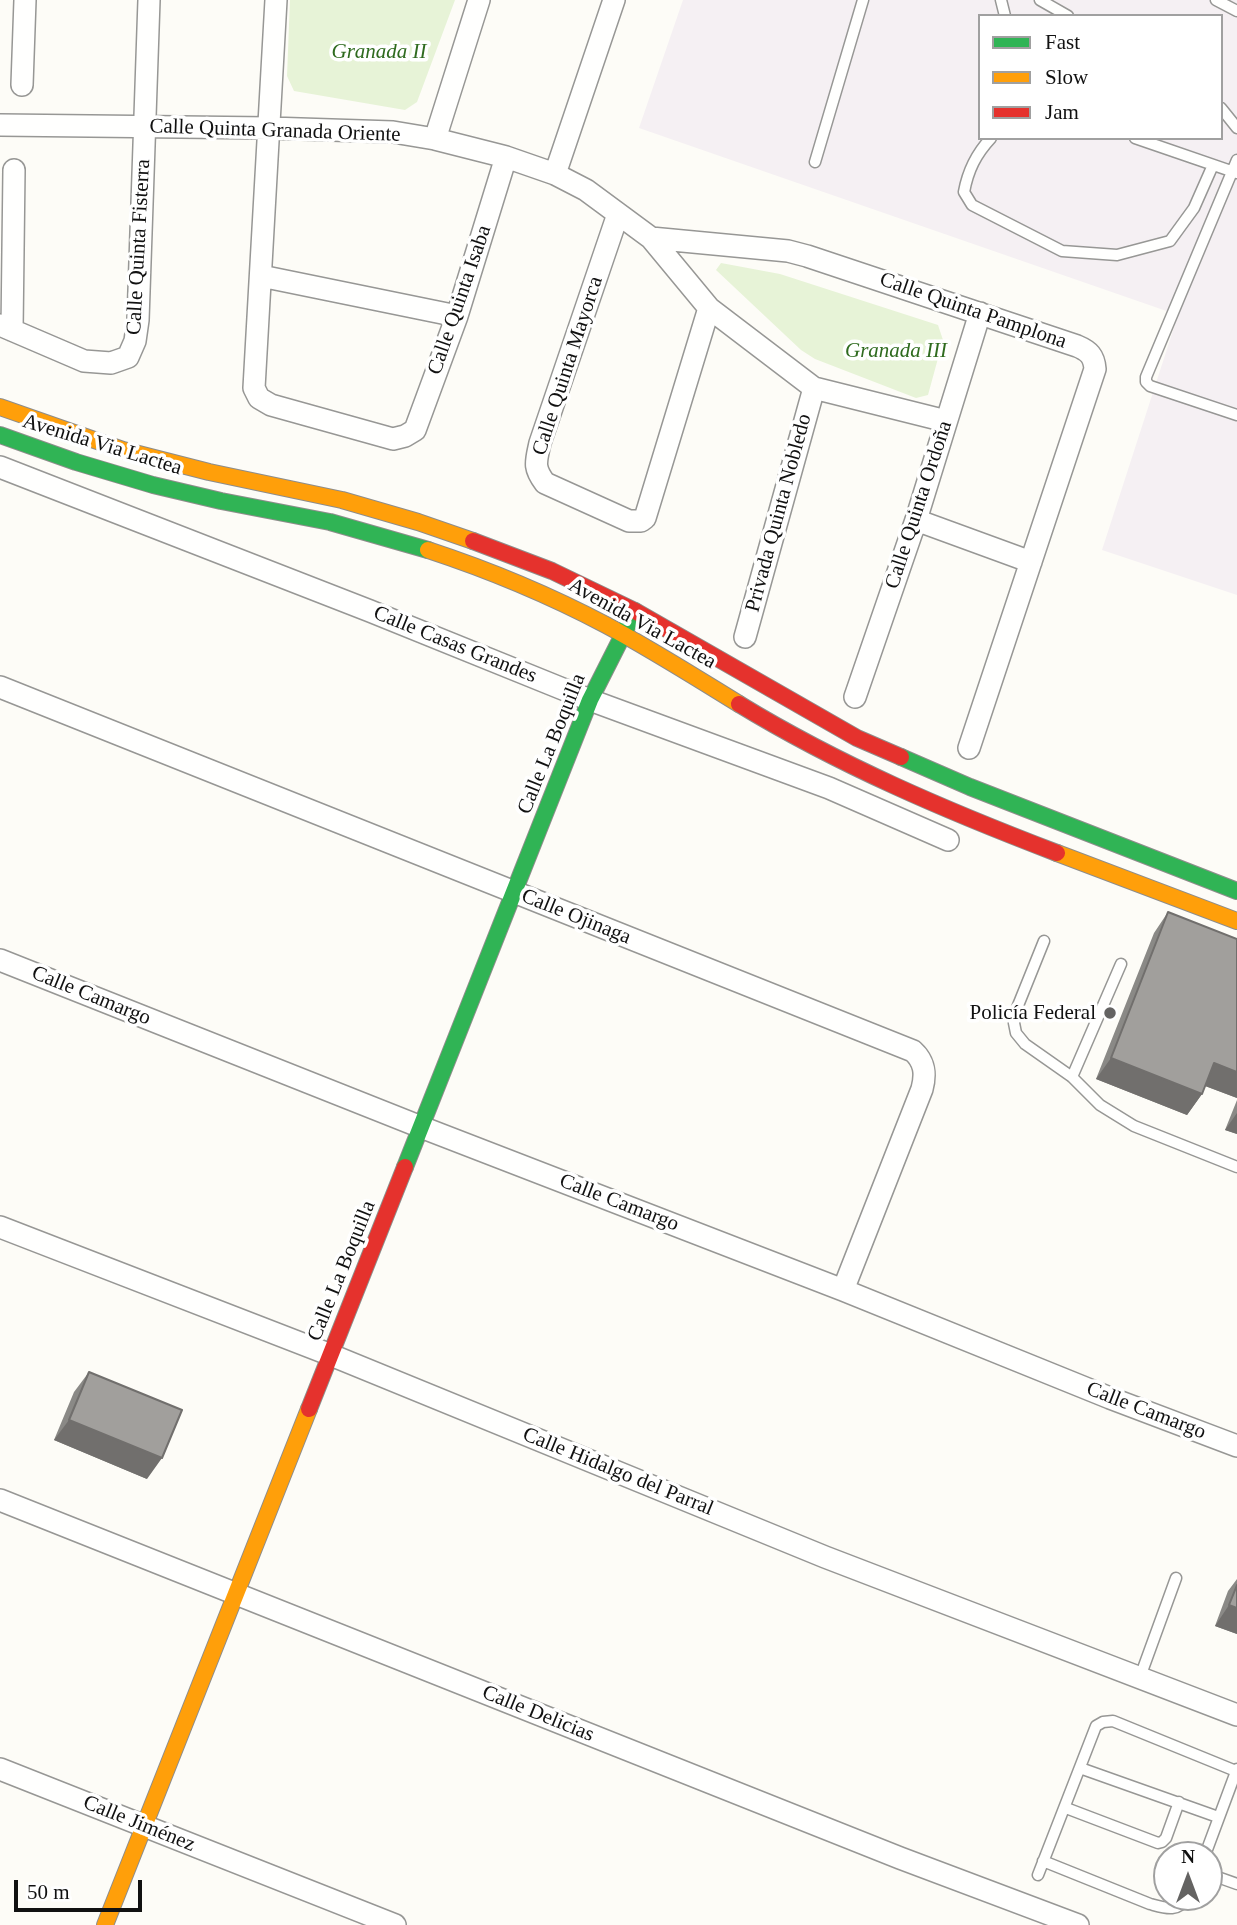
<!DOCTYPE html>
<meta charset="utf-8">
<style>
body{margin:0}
#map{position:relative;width:1237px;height:1925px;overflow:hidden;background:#fdfcf7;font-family:Georgia,serif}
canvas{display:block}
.legend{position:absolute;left:978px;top:14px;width:245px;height:126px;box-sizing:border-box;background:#fff;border:2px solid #a0a0a0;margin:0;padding:9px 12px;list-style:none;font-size:21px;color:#111}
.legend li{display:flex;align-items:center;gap:14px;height:35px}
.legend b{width:35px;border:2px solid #a0a0a0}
.north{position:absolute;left:1153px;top:1841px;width:70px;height:70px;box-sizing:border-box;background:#fff;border:2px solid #a0a0a0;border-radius:50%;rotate:0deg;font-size:19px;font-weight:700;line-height:28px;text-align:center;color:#111}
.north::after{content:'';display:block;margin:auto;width:24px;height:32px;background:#646362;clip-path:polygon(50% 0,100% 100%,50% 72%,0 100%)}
.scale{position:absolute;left:14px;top:1880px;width:128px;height:32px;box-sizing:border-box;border:4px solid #111;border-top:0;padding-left:9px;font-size:21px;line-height:24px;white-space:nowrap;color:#111;-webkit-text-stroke:5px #fff;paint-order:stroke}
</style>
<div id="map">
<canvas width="1237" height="1925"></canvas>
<ul class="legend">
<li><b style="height:9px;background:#30b455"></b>Fast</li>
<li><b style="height:9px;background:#ff9f0a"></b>Slow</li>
<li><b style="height:9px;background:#e5322d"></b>Jam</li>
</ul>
<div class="north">N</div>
<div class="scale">50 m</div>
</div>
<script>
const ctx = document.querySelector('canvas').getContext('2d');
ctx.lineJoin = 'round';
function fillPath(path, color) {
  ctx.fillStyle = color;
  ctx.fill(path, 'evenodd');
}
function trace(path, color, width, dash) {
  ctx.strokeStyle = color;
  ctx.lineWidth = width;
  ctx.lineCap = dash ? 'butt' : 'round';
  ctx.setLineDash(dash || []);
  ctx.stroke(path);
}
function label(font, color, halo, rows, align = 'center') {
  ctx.font = font + ' Georgia,serif';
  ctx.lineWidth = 7;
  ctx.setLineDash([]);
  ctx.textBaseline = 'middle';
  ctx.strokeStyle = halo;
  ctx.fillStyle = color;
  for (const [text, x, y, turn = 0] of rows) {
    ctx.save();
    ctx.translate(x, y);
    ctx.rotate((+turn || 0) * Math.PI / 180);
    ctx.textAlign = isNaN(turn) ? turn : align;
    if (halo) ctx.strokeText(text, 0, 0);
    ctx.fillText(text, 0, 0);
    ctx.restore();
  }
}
const industrial = new Path2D(`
 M683,0H1237V595L1102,550L1178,315L639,128ZM980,16H1221V138H980Z`);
const green = new Path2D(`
 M290,0H455L417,102L405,110L294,91L287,76Z
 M721,263L780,274L938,325L943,340L928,395L916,398L815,359L801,350L716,270Z`);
const lane = new Path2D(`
 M1001,0L1005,16
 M1040,0L1068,16
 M1216,0L1237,11
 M1221,108L1237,128
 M991,138C976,154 968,170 964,192L972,205L1062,251L1117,255L1170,241L1194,208L1213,165
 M1135,138L1237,173
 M1237,160L1146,377V382L1150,386L1237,415
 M815,162L863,0
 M1044,941L1015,1013L1014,1023L1016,1033L1025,1044L1072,1077L1100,1105L1134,1126L1237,1167
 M1072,1077L1121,964
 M1140,1677L1176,1578
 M1080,1768L1218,1817
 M1066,1808L1158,1843L1162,1842L1166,1838L1179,1802
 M1205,1855L1237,1769
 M1043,1861L1150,1904C1165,1908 1178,1913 1188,1897
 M1209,1874L1237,1884
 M1038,1875L1096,1726L1103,1722L1113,1721L1236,1771`);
const street = new Path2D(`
 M276,0L254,388L259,398L271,405L393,439L405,436L415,430L457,316L506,157
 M22,85L25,0
 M0,125L270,128L393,132L435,139L506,157L555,174L586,190L651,238L709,308L814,388L946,421
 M435,139L479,0
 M555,174L614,0
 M618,214L540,443C536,462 533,467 545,483L629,521H641L645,518L709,308
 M651,238L788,251L807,256L1077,346C1089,351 1094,356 1095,369L969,748
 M261,276L457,316
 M0,325L84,361L111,363L128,357L135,341L138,320L149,0
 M12,330L14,170
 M0,467L370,611L590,700L829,788L948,840
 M916,520L1031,562
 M745,637L814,388
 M0,687L913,1051C925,1062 926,1074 922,1089L843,1290
 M855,697L916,520L980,313
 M0,960L421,1127L843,1290L1110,1398L1237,1446
 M0,1227L331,1355L825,1557L1237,1715
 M0,1500L900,1858L1078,1925
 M0,1769L395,1925`);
const fast = new Path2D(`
 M0,435L76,462L153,485L221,501L330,522L428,550
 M901,757L970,787L1237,891
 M405,1167L590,700L635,611`);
const slow = new Path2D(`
 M0,407L123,450L209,472L342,500L418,522L473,541
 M428,550C489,570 549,595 606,625C651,649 695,677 739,704
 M1057,853L1237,921
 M105,1925L309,1409`);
const jam = new Path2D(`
 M473,541L552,571L635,611L857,738L901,757
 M739,704C839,765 947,811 1057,853
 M309,1409L405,1167`);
const wall = new Path2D(`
 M1168,912L1237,1098L1205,1086L1202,1094L1187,1115L1096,1079L1154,933Z
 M1237,1100V1134L1225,1130Z
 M89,1372L147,1479L54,1440L74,1392Z
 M1237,1579V1634L1215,1626L1228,1591Z`);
const shadedWall = new Path2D(`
 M1111,1058L1202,1094L1187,1115L1096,1079Z
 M1214,1063L1237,1072V1098L1200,1084Z
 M1237,1113V1134L1225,1130Z
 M69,1420L162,1458L147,1479L54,1440Z
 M1229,1605L1237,1608V1634L1215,1626Z`);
const building = new Path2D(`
 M1168,912L1237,939V1072L1214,1063L1202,1094L1111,1058Z
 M89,1372L182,1410L162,1458L69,1420Z
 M1237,1585V1608L1229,1605Z`);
const markers = [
 [1110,1013,7,"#646362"]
];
const parkNames = [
 ["Granada II",379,52],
 ["Granada III",896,351]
];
const streetNames = [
 ["Calle Quinta Granada Oriente",275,131,2],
 ["Calle Quinta Fisterra",139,247,-87],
 ["Calle Quinta Isaba",460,300,-71],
 ["Calle Quinta Pamplona",973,311,19],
 ["Calle Quinta Mayorca",568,366,-72],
 ["Avenida Via Lactea",102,445,17],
 ["Calle Quinta Ordoña",919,505,-72],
 ["Privada Quinta Nobledo",779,513,-75],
 ["Avenida Via Lactea",642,624,29],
 ["Calle Casas Grandes",455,645,22],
 ["Calle La Boquilla",552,744,-68],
 ["Calle Ojinaga",576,917,22],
 ["Calle Camargo",91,996,22],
 ["Calle Camargo",619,1203,21],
 ["Calle La Boquilla",342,1271,-68],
 ["Calle Camargo",1146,1411,21],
 ["Calle Hidalgo del Parral",618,1472,22],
 ["Calle Delicias",538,1714,22],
 ["Calle Jiménez",139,1824,22]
];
const poiNames = [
 ["Policía Federal",1096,1013]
];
fillPath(industrial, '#f5f0f3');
fillPath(green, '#e7f3d7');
trace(lane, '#979795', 13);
trace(street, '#979795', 24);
trace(fast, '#8e8d8b', 18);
trace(slow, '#8e8d8b', 18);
trace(jam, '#8e8d8b', 18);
trace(lane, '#fffffe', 10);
trace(street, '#fffffe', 21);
trace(fast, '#30b455', 16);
trace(slow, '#ff9f0a', 16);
trace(jam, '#e5322d', 16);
fillPath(wall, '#8a8986');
fillPath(shadedWall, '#716f6d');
fillPath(building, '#a19f9c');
trace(building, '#716f6d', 2);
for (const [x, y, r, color] of markers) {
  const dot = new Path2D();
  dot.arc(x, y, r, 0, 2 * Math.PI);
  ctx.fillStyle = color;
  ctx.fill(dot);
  trace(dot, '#fff', 2.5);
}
label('italic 21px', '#2f6b1f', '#fff', parkNames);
label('21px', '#111', '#fff', streetNames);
label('21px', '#111', '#fff', poiNames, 'right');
</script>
